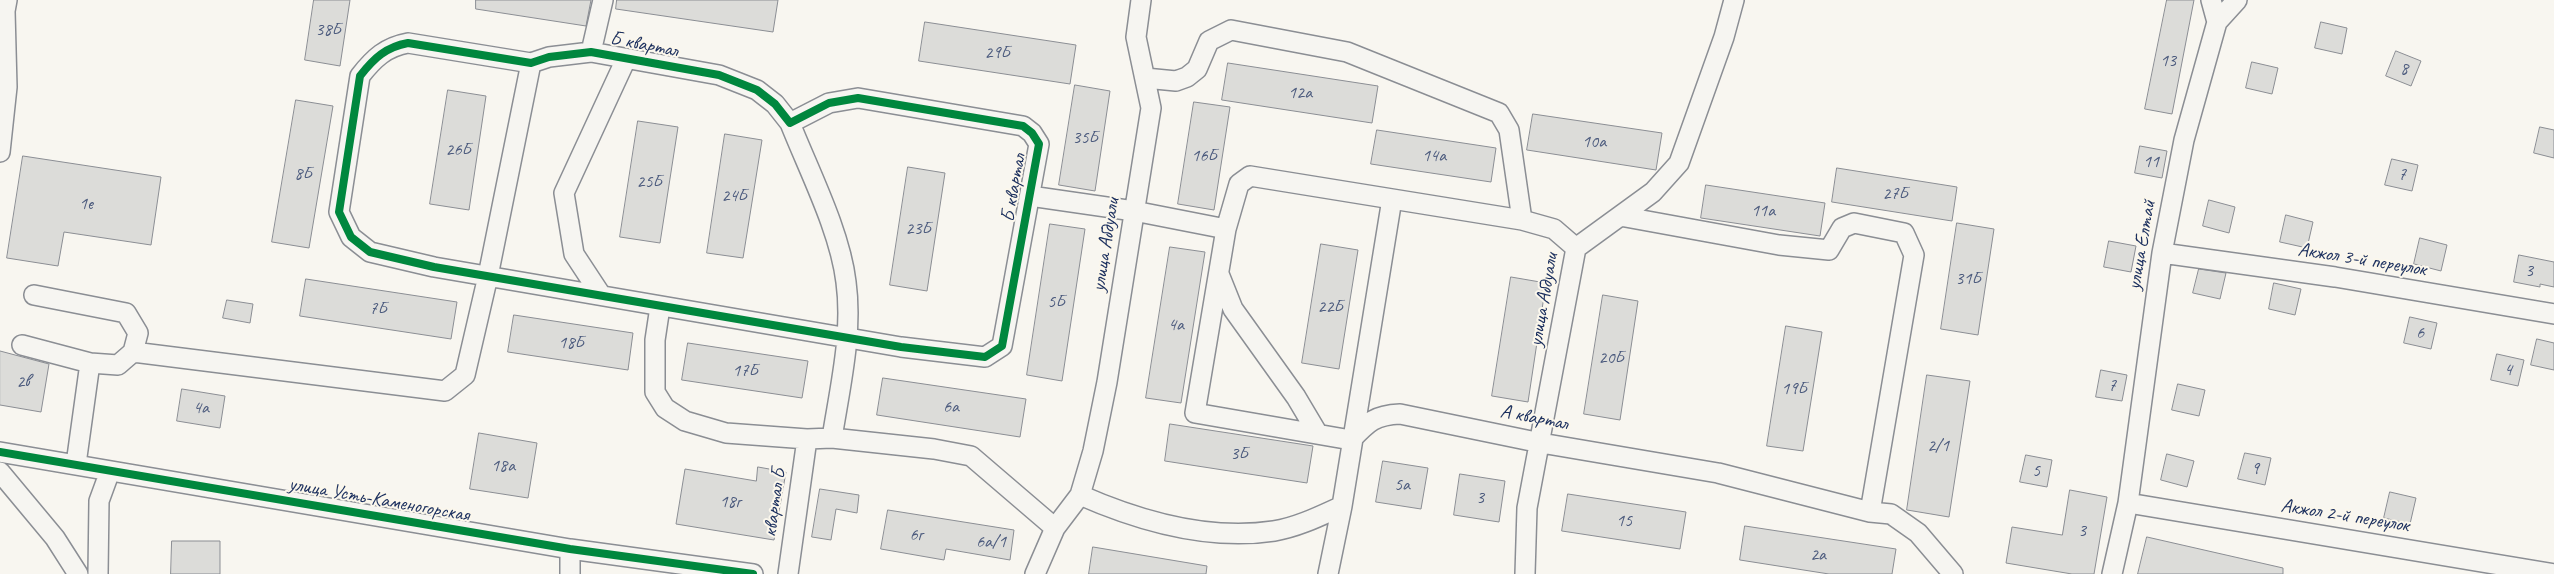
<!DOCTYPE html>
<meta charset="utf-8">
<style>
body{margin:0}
canvas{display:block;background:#f8f6f0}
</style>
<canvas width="2554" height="574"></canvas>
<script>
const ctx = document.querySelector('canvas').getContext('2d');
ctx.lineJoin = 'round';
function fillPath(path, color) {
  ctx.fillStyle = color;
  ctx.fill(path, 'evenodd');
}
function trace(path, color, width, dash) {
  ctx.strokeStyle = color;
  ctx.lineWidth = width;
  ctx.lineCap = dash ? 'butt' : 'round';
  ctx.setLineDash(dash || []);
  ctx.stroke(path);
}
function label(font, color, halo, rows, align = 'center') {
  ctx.font = font + ' Caveat,sans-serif';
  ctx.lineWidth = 4;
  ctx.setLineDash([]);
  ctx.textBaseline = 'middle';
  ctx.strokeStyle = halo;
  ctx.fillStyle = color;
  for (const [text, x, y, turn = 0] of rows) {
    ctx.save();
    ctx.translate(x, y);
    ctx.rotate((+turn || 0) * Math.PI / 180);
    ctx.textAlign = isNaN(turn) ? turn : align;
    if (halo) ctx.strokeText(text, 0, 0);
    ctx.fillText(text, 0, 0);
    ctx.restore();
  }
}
const building = new Path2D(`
 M314,0H350L340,66L305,60Z
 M476,0H591L586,26L476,9Z
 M617,0H778L773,32L616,9Z
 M2167,0H2194L2172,114L2145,109Z
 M925,22L1076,45L1070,84L919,61Z
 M2321,22L2347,28L2342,54L2315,48Z
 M2396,51L2421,61L2411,86L2386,76Z
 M2252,62L2278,68L2272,94L2246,88Z
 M1228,63L1378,86L1372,123L1222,100Z
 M1075,85L1110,91L1095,191L1059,185Z
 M448,90L486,96L469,210L430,204Z
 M296,100L333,106L309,248L272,242Z
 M1194,102L1230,107L1214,210L1178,204Z
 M1533,114L1662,133L1656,170L1527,150Z
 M638,121L678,127L660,243L620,237Z
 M2540,127L2554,130V158L2534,153Z
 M1377,130L1496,148L1491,182L1371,164Z
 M725,134L762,140L743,258L707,253Z
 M2140,146L2167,151L2162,178L2135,173Z
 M23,156L161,177L151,245L64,232L58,266L7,258Z
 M2392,159L2418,165L2412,191L2385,185Z
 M908,167L945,173L927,291L890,285Z
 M1837,168L1957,187L1952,221L1832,202Z
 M1706,185L1825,203L1820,236L1701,218Z
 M2209,200L2235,207L2229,233L2203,226Z
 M2286,215L2313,222L2307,248L2280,242Z
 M1957,223L1994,229L1978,335L1941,329Z
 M1050,224L1085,229L1062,381L1027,375Z
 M2420,238L2447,245L2441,271L2414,264Z
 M2109,241L2136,246L2131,272L2104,267Z
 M1321,244L1358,250L1339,369L1302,363Z
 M1170,247L1205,252L1181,403L1146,398Z
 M2519,255L2554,262V287L2540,284V287L2514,282Z
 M2199,269L2226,273L2220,299L2193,293Z
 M1511,277L1546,283L1528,402L1492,396Z
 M306,279L457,302L451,339L300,316Z
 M2274,283L2301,289L2295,315L2269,309Z
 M1603,295L1638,301L1620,420L1584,414Z
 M227,300L253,304L250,323L223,318Z
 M514,315L633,333L628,370L508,352Z
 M2410,317L2437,323L2431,349L2404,343Z
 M1786,326L1822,332L1803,451L1767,446Z
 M2537,339L2554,343V370L2531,365Z
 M688,343L808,361L802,398L682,380Z
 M0,351L49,364L41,412L0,405Z
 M2497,354L2524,360L2518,386L2491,380Z
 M2101,370L2127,375L2122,401L2096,397Z
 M1927,375L1970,381L1949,517L1907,510Z
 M883,378L1026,399L1020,437L877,415Z
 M2178,384L2205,390L2199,416L2172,410Z
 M182,389L225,396L220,428L177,421Z
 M1170,424L1313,446L1307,483L1165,461Z
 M479,433L537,443L528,498L470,489Z
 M2245,453L2271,458L2265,485L2238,479Z
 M2167,454L2194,461L2187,487L2161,480Z
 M2026,455L2052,460L2047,487L2020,482Z
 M1383,461L1428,468L1421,509L1376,502Z
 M758,467L786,472L774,540L676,524L685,469L756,481Z
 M1460,474L1505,481L1499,522L1454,515Z
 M820,489L859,495L857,513L836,509L831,540L812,537Z
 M2070,490L2107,497L2094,574H2072L2006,563L2012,527L2062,535Z
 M2390,492L2416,498L2410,524L2384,518Z
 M1568,494L1686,512L1680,549L1562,531Z
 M888,510L1014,530L1010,560L946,549L944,560L881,549Z
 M1745,526L1896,549L1892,574H1829L1740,560Z
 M2147,537L2283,568V574H2138Z
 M172,541H220V574H171Z
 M1093,547L1207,566L1206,574H1089Z`);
const minor = new Path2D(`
 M2217,22L2237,0
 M408,43L531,63L549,57L591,52L719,75L757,90L775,104L790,123L829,103L858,98L1023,126L1032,133L1039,144L1002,346L985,357L901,347L434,267L370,252L351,237L339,212L360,76C374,58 386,47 408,43Z
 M591,52L603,0
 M1145,78L1176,81L1187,77L1197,69L1209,41L1231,30L1347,52L1499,113L1509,130L1522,220
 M790,123C809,171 840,231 846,282C853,333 840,387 832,438
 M0,152L7,87L5,11L7,0
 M1030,196L1134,211L1226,229
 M1620,216L1779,245L1829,250L1842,228L1854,223L1904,233L1914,255L1870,512
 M1576,248L1554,229L1522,220L1250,176L1239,184L1226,229L1195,413L1351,440C1368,422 1375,415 1400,414L1541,443L1718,473L1870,512L1891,514L1918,533L1953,574
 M2162,253L2335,277L2554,314
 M1219,274L1233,309L1296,397L1318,434
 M34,295L126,313L138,333L133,352L118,365L90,363
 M601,295L574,254L564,193L626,59
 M660,307L655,340V392L665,408L685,421L726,433L807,439L832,438L934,449L971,456L1055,528
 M22,345L90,363L76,464
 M133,352L445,391L465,375L488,276L531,63
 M0,452L570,549L753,574
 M0,472L55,538L78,574
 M1080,495C1139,521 1208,541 1274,531C1298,527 1320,516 1342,506
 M2128,503L2554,574
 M98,574L99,501L110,471
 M570,574V549
 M788,574L807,439
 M1035,574L1055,528L1080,495L1093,451L1107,382L1151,108L1136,37L1141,0
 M1328,574L1342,506L1392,199
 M1525,574L1527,508L1576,248L1653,192L1679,163L1724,37L1734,0
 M2112,574L2128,503L2162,253L2184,140L2217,22L2211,0`);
const cycleway = new Path2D(`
 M408,43L531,63L549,57L591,52L719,75L757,90L775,104L790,123L829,103L858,98L1023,126L1032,133L1039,144L1002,346L985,357L901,347L434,267L370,252L351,237L339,212L360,76C374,58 386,47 408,43Z
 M0,452L570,549L753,574`);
const numberNames = [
 ["38Б",328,30],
 ["29Б",997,53],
 ["13",2168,61],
 ["8",2404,69],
 ["12а",1300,93],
 ["35Б",1085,138],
 ["10а",1594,142],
 ["26Б",458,150],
 ["16Б",1204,156],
 ["14а",1434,156],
 ["11",2151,162],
 ["8Б",303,174],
 ["7",2402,175],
 ["25Б",649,182],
 ["27Б",1895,194],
 ["24Б",734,196],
 ["1е",86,204],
 ["11а",1763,211],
 ["23Б",918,229],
 ["3",2529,271],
 ["31Б",1968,279],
 ["5Б",1056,302],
 ["22Б",1330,307],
 ["7Б",378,309],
 ["4а",1176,325],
 ["6",2420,333],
 ["18Б",571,343],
 ["20Б",1611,358],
 ["4",2508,370],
 ["17Б",745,371],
 ["2в",23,382],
 ["7",2112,386],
 ["19Б",1794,389],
 ["6а",951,407],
 ["4а",201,408],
 ["2/1",1938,446],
 ["3Б",1239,454],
 ["18а",503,466],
 ["9",2255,469],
 ["5",2036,471],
 ["5а",1402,485],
 ["3",1480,498],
 ["18г",730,502],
 ["15",1624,521],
 ["3",2082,531],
 ["6г",916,535],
 ["6а/1",991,542],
 ["2а",1818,555]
];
const streetNames = [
 ["Б квартал",644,45,11],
 ["Б квартал",1014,188,-80],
 ["улица Абдуали",1106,245,-81],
 ["улица Елтай",2142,245,-80],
 ["Акжол 3-й переулок",2362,260,9],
 ["улица Абдуали",1544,300,-80],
 ["А квартал",1534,418,11],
 ["улица Усть-Каменогорская",379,500,10],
 ["квартал Б",775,503,-82],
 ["Акжол 2-й переулок",2345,516,9]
];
fillPath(building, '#dcdcd9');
trace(building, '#8b8e94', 1);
trace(minor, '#8b8e94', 22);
trace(minor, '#f6f5f1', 19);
trace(cycleway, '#00873e', 8);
label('18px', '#4b5a7d', null, numberNames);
label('20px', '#1b2f5e', '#fbf7ec', streetNames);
</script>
